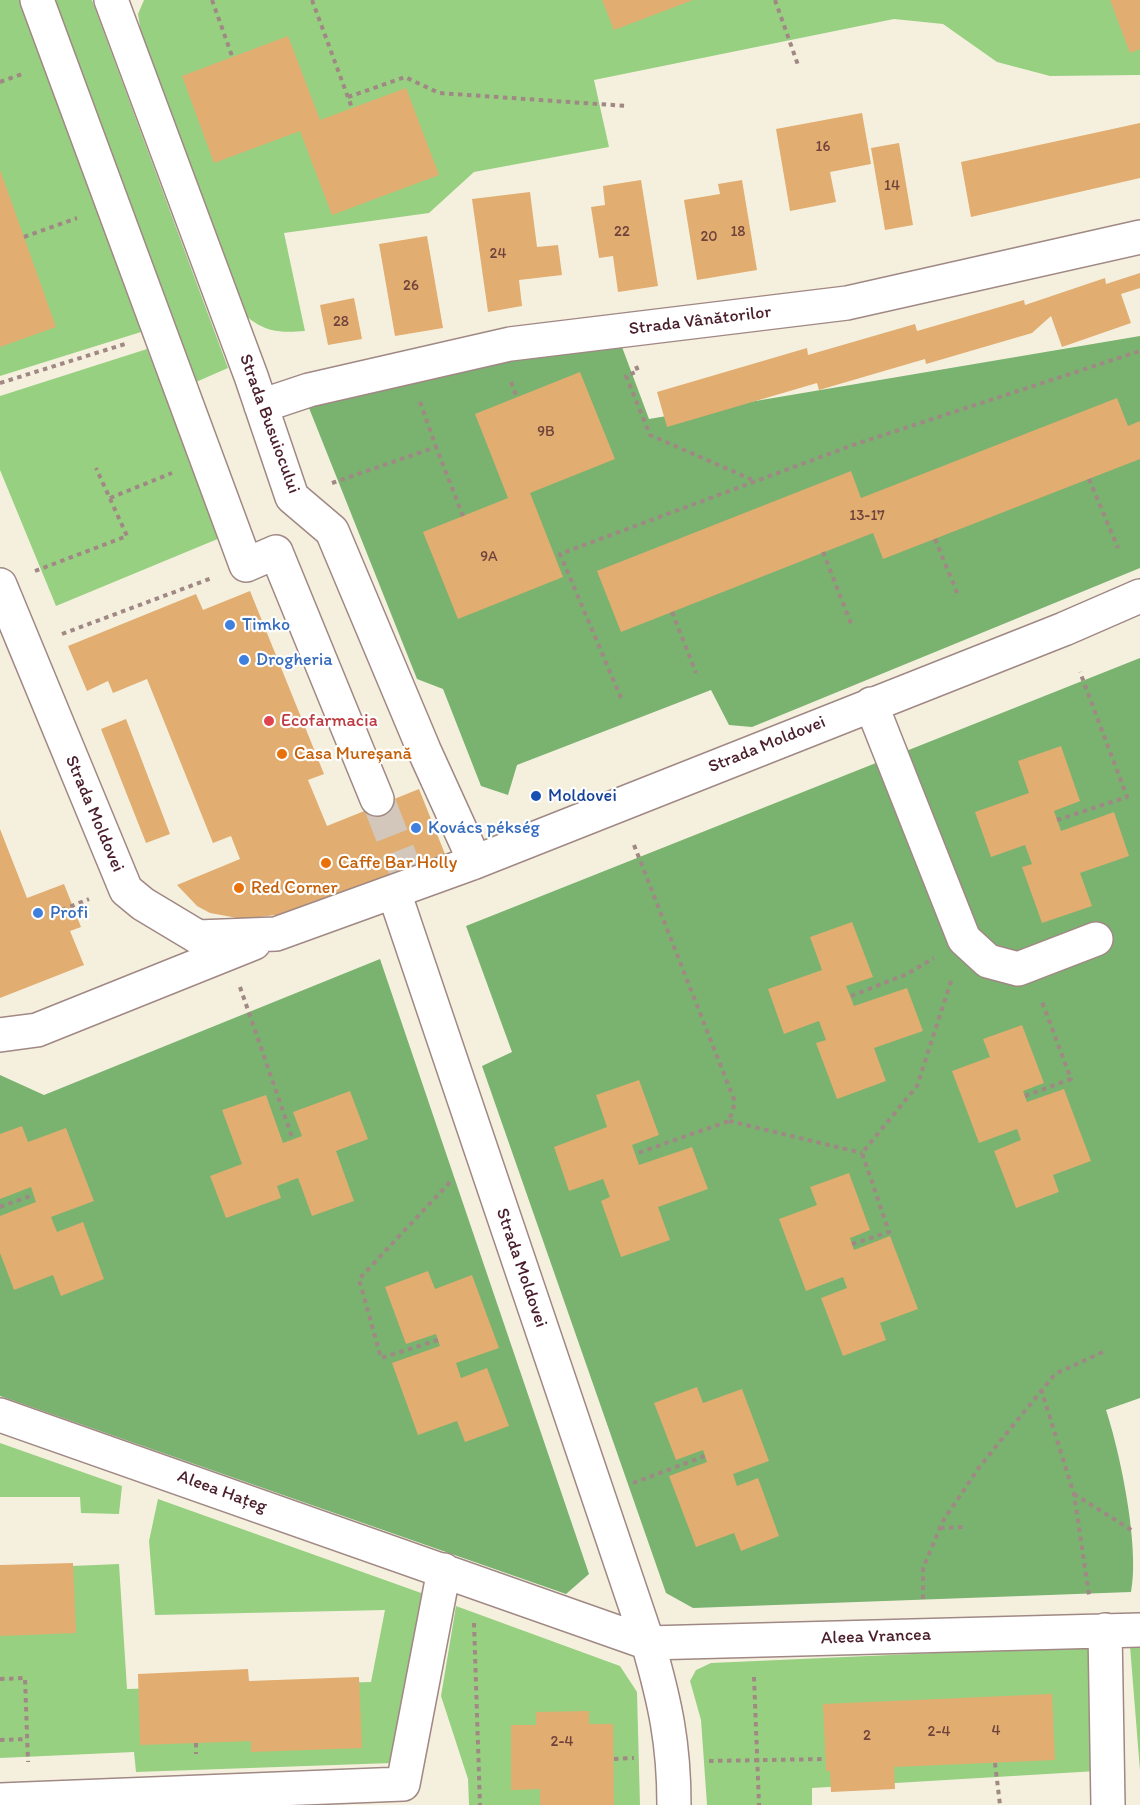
<!DOCTYPE html>
<meta charset="utf-8">
<style>
body{margin:0}
canvas{display:block;background:#f5f0de}
</style>
<canvas width="1140" height="1805"></canvas>
<script>
const ctx = document.querySelector('canvas').getContext('2d');
ctx.lineJoin = 'round';
function fillPath(path, color) {
  ctx.fillStyle = color;
  ctx.fill(path, 'evenodd');
}
function trace(path, color, width, dash) {
  ctx.strokeStyle = color;
  ctx.lineWidth = width;
  ctx.lineCap = dash ? 'butt' : 'round';
  ctx.setLineDash(dash || []);
  ctx.stroke(path);
}
function label(font, color, halo, rows, align = 'center') {
  ctx.font = font + ' Itim,sans-serif';
  ctx.lineWidth = 4.5;
  ctx.setLineDash([]);
  ctx.textBaseline = 'middle';
  ctx.strokeStyle = halo;
  ctx.fillStyle = color;
  for (const [text, x, y, turn = 0] of rows) {
    ctx.save();
    ctx.translate(x, y);
    ctx.rotate((+turn || 0) * Math.PI / 180);
    ctx.textAlign = isNaN(turn) ? turn : align;
    if (halo) ctx.strokeText(text, 0, 0);
    ctx.fillText(text, 0, 0);
    ctx.restore();
  }
}
const green = new Path2D(`
 M0,0H19L141,332L0,376Z
 M55,0H92L228,368L196,382Z
 M144,0H1140V75L1050,76L997,62L943,24L894,19L594,80L609,147L474,172L429,213L284,233L305,331C271,334 259,329 235,306L141,33L138,14Z
 M147,349L220,538L56,606L0,470V396Z
 M0,1443L122,1486L119,1514L81,1513L80,1497H0Z
 M158,1499L424,1594L392,1763L136,1772L134,1752L0,1758V1569L119,1564L127,1689L371,1682L385,1610L155,1615L149,1541Z
 M456,1606L620,1666L637,1692L640,1805H469L468,1779L441,1696Z
 M1140,1644V1771L1130,1646Z
 M1093,1646L1097,1771L812,1788V1805H707L701,1720L690,1681L696,1670L711,1663Z`);
const forest = new Path2D(`
 M1140,336V568L752,727L729,725L711,690L517,765L508,795L481,786L443,689L417,679L307,403L619,339L649,419Z
 M1140,658V1398L1106,1410C1121,1455 1140,1550 1131,1592L693,1608L666,1593L482,1066L512,1052L466,926Z
 M380,959L589,1574L566,1594L0,1396V1075L44,1095Z`);
const building = new Path2D(`
 M602,0H693L614,30Z
 M1110,0H1140V49L1130,53Z
 M288,36L320,120L406,88L439,175L332,215L300,131L214,163L182,76Z
 M862,113L871,164L830,172L836,202L790,211L776,129Z
 M1140,123V178L971,217L961,162Z
 M899,143L913,225L885,230L871,148Z
 M0,170L56,327L0,347Z
 M641,180L658,286L618,292L613,256L599,258L591,207L605,205L603,186Z
 M742,180L757,270L697,280L684,200L720,194L718,184Z
 M530,192L537,247L558,245L562,275L519,280L522,306L488,312L472,199Z
 M427,236L443,328L395,336L379,244Z
 M1140,273V288L1121,294L1131,323L1062,347L1051,316L1032,333L926,364L925,359L819,390L817,383L667,427L657,392L807,348L808,355L915,324L917,331L1024,300L1025,305L1105,278L1106,284Z
 M354,298L362,339L328,345L320,305Z
 M580,372L615,459L530,493L563,577L458,619L423,532L508,498L475,414Z
 M1117,398L1128,426L1140,421V459L883,559L873,533L621,632L597,571L851,471L861,498Z
 M250,591L324,774L308,780L327,826L419,789L445,854L277,921L275,915L243,919L210,913L197,906L177,885L240,859L231,836L213,843L147,679L113,693L108,681L87,691L68,646L196,594L203,610Z
 M126,719L170,834L146,843L101,729Z
 M1061,746L1080,801L1054,811L1061,831L1114,812L1129,856L1080,873L1092,906L1042,923L1022,867L1032,864L1025,845L991,857L975,812L1029,793L1018,761Z
 M0,829L27,898L64,884L81,927L70,931L84,965L0,998Z
 M852,922L873,977L846,986L854,1006L907,988L923,1031L874,1048L886,1081L837,1099L816,1043L826,1040L819,1021L784,1034L768,989L822,970L810,937Z
 M1022,1025L1044,1083L1023,1091L1027,1102L1064,1089L1091,1161L1053,1175L1059,1192L1016,1208L994,1151L1021,1140L1017,1129L979,1143L952,1071L990,1057L983,1039Z
 M639,1080L659,1135L632,1145L639,1165L692,1147L708,1189L658,1207L670,1240L621,1257L601,1201L610,1197L603,1179L569,1191L554,1147L607,1127L596,1095Z
 M350,1091L368,1139L336,1151L354,1201L312,1216L298,1178L277,1186L281,1198L226,1218L210,1176L242,1164L222,1110L266,1095L283,1143L302,1136L293,1112Z
 M22,1126L28,1142L66,1128L94,1201L51,1217L57,1232L83,1222L104,1279L61,1296L53,1275L14,1290L0,1253V1216L36,1202L31,1187L0,1199V1134Z
 M849,1173L870,1230L850,1238L854,1250L890,1236L918,1309L880,1323L886,1340L843,1356L821,1298L847,1288L843,1277L806,1291L779,1219L817,1205L810,1187Z
 M428,1271L435,1289L472,1275L499,1348L456,1363L461,1378L487,1368L509,1426L465,1442L457,1421L418,1435L392,1363L440,1346L436,1334L406,1344L385,1287Z
 M697,1387L703,1403L742,1389L769,1461L733,1474L737,1486L758,1478L779,1536L741,1551L734,1533L696,1547L669,1476L707,1462L703,1450L676,1460L654,1403Z
 M73,1563L76,1633L0,1636V1565Z
 M248,1669L249,1681L359,1677L362,1748L251,1752V1741L140,1745L138,1674Z
 M1052,1694L1055,1760L894,1767L895,1789L831,1792L830,1771H826L823,1704Z
 M589,1711V1724H613L614,1805H540V1789L511,1790V1725H536V1712Z`);
const minorTunnel = new Path2D(`
 M380,805L405,869`);
const path = new Path2D(`
 M212,0L232,56
 M312,0L352,108
 M775,0L798,65
 M0,82L25,73
 M348,97L405,77L439,93L627,106
 M24,237L77,218
 M636,366L638,371L626,376L650,435L755,481
 M511,382L517,398
 M0,383L125,344
 M420,402L436,447
 M1089,479L1118,548
 M332,483L436,447L463,516
 M110,498L172,473
 M935,539L958,595
 M823,552L852,626
 M35,571L127,536L96,468
 M672,612L696,673
 M62,634L212,578
 M621,698L560,554L853,445L1140,351
 M1057,820L1127,797L1080,672
 M634,845L735,1102L729,1121L635,1154
 M62,910L89,899
 M240,987L293,1140
 M851,996L907,974L934,958
 M1025,1096L1071,1079L1041,999
 M729,1121L862,1153
 M0,1207L33,1195
 M852,1244L889,1232L862,1153L917,1086L952,978
 M438,1340L381,1358L359,1279L451,1181
 M1041,1389L1074,1494L1089,1595
 M633,1483L705,1456
 M1074,1494L1133,1531
 M940,1528L965,1527
 M923,1599V1568L943,1521L980,1466L1055,1374L1103,1352
 M474,1623L480,1805
 M754,1677L759,1805
 M0,1679L25,1678L28,1762
 M0,1740L27,1739
 M196,1743V1754
 M614,1759L634,1758
 M709,1761L826,1759
 M995,1763L1000,1805`);
const minor = new Path2D(`
 M37,0L246,565L276,552L377,799
 M111,0L251,376L292,497L332,531L424,750L475,862
 M261,406L309,390L510,344L847,303L1140,237
 M0,585L126,890L143,904L198,937L276,934L475,862L1064,629L1140,596
 M871,704L964,939L988,961L1018,969L1096,939
 M394,892L648,1643C665,1702 674,1743 674,1805
 M0,1035L37,1030L254,943
 M0,1415L648,1643L1140,1630
 M1105,1630L1108,1805
 M0,1800L403,1784L444,1570`);
const markers = [
 [230,625,6,"#3f7fe0"],
 [244,660,6,"#3f7fe0"],
 [269,721,6,"#e0444e"],
 [282,754,6,"#e8710a"],
 [536,796,6,"#1a4fb4"],
 [416,828,6,"#3f7fe0"],
 [326,863,6,"#e8710a"],
 [239,888,6,"#e8710a"],
 [38,913,6,"#3f7fe0"]
];
const numberNames = [
 ["16",823,147],
 ["14",892,186],
 ["22",622,232],
 ["18",738,232],
 ["20",709,237],
 ["24",498,254],
 ["26",411,286],
 ["28",341,322],
 ["9B",546,432],
 ["13-17",867,516],
 ["9A",489,557],
 ["4",996,1731],
 ["2-4",939,1732],
 ["2",867,1736],
 ["2-4",562,1742]
];
const streetNames = [
 ["Strada Vânătorilor",700,321,-7],
 ["Strada Busuiocului",269,424,70],
 ["Strada Moldovei",767,745,-22],
 ["Strada Moldovei",94,814,67],
 ["Strada Moldovei",521,1268,71],
 ["Aleea Hațeg",222,1492,20],
 ["Aleea Vrancea",876,1637,-2]
];
const shopNames = [
 ["Timko",242,625],
 ["Drogheria",256,660],
 ["Kovács pékség",428,828],
 ["Profi",50,913]
];
const healthNames = [
 ["Ecofarmacia",281,721]
];
const foodNames = [
 ["Casa Mureșană",294,754],
 ["Caffe Bar Holly",338,863],
 ["Red Corner",251,888]
];
const transitNames = [
 ["Moldovei",548,796]
];
fillPath(green, '#98d082');
fillPath(forest, '#7ab270');
fillPath(building, '#e1ad70');
trace(minorTunnel, '#d3c6ba', 33, [33, 16]);
trace(minor, '#a08884', 36);
trace(path, '#a08884', 4, [4.5, 4.5]);
trace(minor, '#fff', 33);
for (const [x, y, r, color] of markers) {
  const dot = new Path2D();
  dot.arc(x, y, r, 0, 2 * Math.PI);
  ctx.fillStyle = color;
  ctx.fill(dot);
  trace(dot, '#fff', 2);
}
label('15px', '#70423c', null, numberNames);
label('18px', '#4a1f2b', '#fff', streetNames);
label('18px', '#366cbe', '#fff', shopNames, 'left');
label('18px', '#be3a42', '#fff', healthNames, 'left');
label('18px', '#c56008', '#fff', foodNames, 'left');
label('18px', '#164399', '#fff', transitNames, 'left');
</script>
